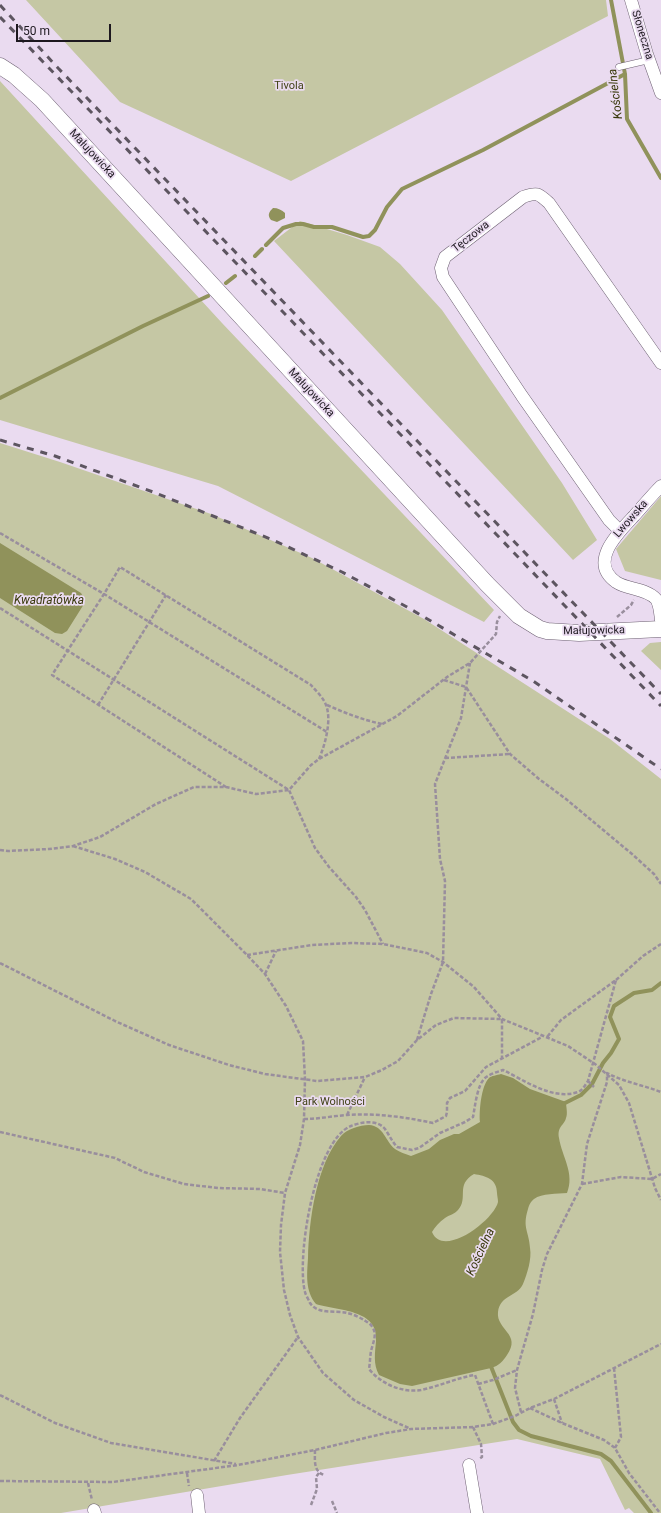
<!DOCTYPE html>
<meta charset="utf-8">
<style>
body{margin:0}
#map{position:relative;width:661px;height:1513px;overflow:hidden;background:#eadbf0;font-family:Roboto,sans-serif}
canvas{display:block}
.scale{position:absolute;left:16px;top:24px;width:95px;height:18px;box-sizing:border-box;border:2px solid #1d181f;border-top:0;padding-left:5px;font-size:12px;line-height:14px;white-space:nowrap;color:#1d181f;-webkit-text-stroke:3px #eadbf0;paint-order:stroke}
</style>
<div id="map">
<canvas width="661" height="1513"></canvas>
<div class="scale">50 m</div>
</div>
<script>
const ctx = document.querySelector('canvas').getContext('2d');
ctx.lineJoin = 'round';
function fillPath(path, color) {
  ctx.fillStyle = color;
  ctx.fill(path, 'evenodd');
}
function trace(path, color, width, dash) {
  ctx.strokeStyle = color;
  ctx.lineWidth = width;
  ctx.lineCap = dash ? 'butt' : 'round';
  ctx.setLineDash(dash || []);
  ctx.stroke(path);
}
function label(font, color, halo, rows, align = 'center') {
  ctx.font = font + ' Roboto,sans-serif';
  ctx.lineWidth = 3.5;
  ctx.setLineDash([]);
  ctx.textBaseline = 'middle';
  ctx.strokeStyle = halo;
  ctx.fillStyle = color;
  for (const [text, x, y, turn = 0] of rows) {
    ctx.save();
    ctx.translate(x, y);
    ctx.rotate((+turn || 0) * Math.PI / 180);
    ctx.textAlign = isNaN(turn) ? turn : align;
    if (halo) ctx.strokeText(text, 0, 0);
    ctx.fillText(text, 0, 0);
    ctx.restore();
  }
}
const green = new Path2D(`
 M26,0H606L608,16L291,181L120,102Z
 M0,81L222,323L494,610L484,622L218,486L0,420Z
 M300,221L347,235L380,247L400,264L442,310L562,483L597,540L573,560L274,241Z
 M0,443L60,462L211,514L312,558L424,619L610,739L661,779V1513H634L629,1508L625,1510L600,1459L517,1439L287,1475L61,1513H0Z
 M661,496V580L625,571L616,549Z
 M661,642V670L641,651L650,643Z`);
const water = new Path2D(`
 M273,208C278,208 282,210 285,213V218L277,222L271,220C267,215 269,212 273,208Z
 M0,543L81,593L84,598V604L67,631L62,634L55,633L0,598Z
 M501,1074L513,1078L530,1089L566,1102C566,1106 568,1114 566,1118C564,1126 557,1126 559,1138C562,1157 575,1173 567,1193C557,1194 542,1193 534,1199C530,1202 529,1206 528,1209C522,1228 529,1231 530,1248C532,1259 527,1274 523,1284C517,1297 500,1295 498,1312C496,1330 522,1334 507,1355C503,1361 499,1366 491,1368L412,1386L400,1384L379,1375C373,1364 375,1353 376,1341C379,1309 338,1311 316,1304C305,1291 307,1274 308,1258C309,1221 316,1165 341,1136C347,1129 360,1125 369,1125C384,1126 385,1141 395,1149C399,1152 406,1154 411,1156L429,1149L440,1140L454,1134H459L480,1122C479,1112 481,1086 489,1078C491,1076 497,1075 501,1074ZM474,1174C486,1176 497,1179 497,1193C497,1195 498,1199 498,1202C494,1220 443,1259 432,1232C435,1227 439,1222 445,1218C449,1215 455,1214 458,1210C469,1198 455,1185 474,1174Z`);
const stream = new Path2D(`
 M611,0L625,74L627,119L661,178
 M266,245L283,228L296,224H303L314,227H332L363,237L369,236L375,230L387,207L402,189L483,150L625,74
 M255,256L262,249
 M226,283L235,276
 M0,398L143,326L208,296
 M563,1104L581,1095L592,1084L603,1063L611,1053L619,1039L610,1017L614,1006L634,993L652,990L661,983
 M490,1364L513,1422L519,1430L531,1436L601,1454L611,1461L651,1513`);
const path = new Path2D(`
 M0,533L104,594L52,675L226,787
 M0,608L289,790L315,848L329,867L356,897L365,910L383,944
 M617,617L631,605L634,600
 M444,680L466,687L510,754L539,779L566,799L632,854L654,874L661,884
 M98,705L166,595
 M327,705C345,713 363,720 382,724
 M445,758L510,754
 M319,759C325,745 332,720 326,705C323,697 316,691 311,685L120,567L104,594L327,732
 M73,846L115,859L145,872L191,899L247,955L265,974L286,1006L303,1041L305,1079L304,1119L300,1145L285,1193L281,1225L280,1252L284,1290L290,1315L298,1337L323,1373L354,1400L384,1417L411,1429
 M0,850L8,851L49,849L73,846L100,837L156,804L194,787H226L256,794L289,790L311,765L319,759L397,716L447,677L470,663L496,634L497,622L500,616
 M247,955L312,945L351,943L383,944L427,953L443,962L474,987L502,1019L568,1046L595,1064L619,1085L629,1103L655,1188L661,1200
 M0,963L115,1021L169,1045L229,1065L265,1074L317,1081L365,1077L382,1070L398,1061L417,1040L436,1025L454,1018L502,1019V1059
 M265,974L276,951
 M616,980L643,956L661,944
 M417,1040L431,994L443,962L445,881L440,859L435,784L461,718L470,663
 M588,1081L594,1087
 M347,1115L365,1077
 M304,1119C319,1119 333,1116 347,1115C376,1113 405,1117 433,1123L446,1116L447,1112V1103L450,1098L465,1091L486,1067L542,1037
 M0,1132L115,1158L144,1172L184,1184L218,1188L260,1189L285,1193
 M582,1184L621,1177L652,1179L661,1174
 M614,1368L621,1437L615,1448
 M478,1384L493,1380L517,1370
 M0,1395L55,1423L111,1443L236,1464
 M554,1399L562,1423
 M530,1408L562,1423L604,1440L615,1448L629,1473L660,1513
 M521,1412L515,1388L517,1370L533,1314L542,1270L547,1254L582,1184L587,1144L607,1082V1073C624,1082 643,1085 661,1092
 M493,1424L475,1375C456,1378 440,1386 421,1390C402,1393 381,1384 369,1369C370,1363 370,1357 371,1351C373,1343 377,1335 373,1328C371,1324 367,1322 364,1320C359,1317 353,1314 347,1313C336,1310 318,1315 310,1303C309,1300 306,1296 305,1292C296,1258 315,1140 351,1126C361,1122 377,1119 385,1129C389,1135 392,1141 397,1147L412,1150L419,1148L440,1133L465,1122L473,1117C475,1107 477,1085 485,1078C490,1074 497,1072 503,1070C524,1080 553,1101 578,1092C583,1090 585,1085 588,1081L616,980L561,1020L547,1037
 M473,1427L481,1444L482,1457L479,1459
 M315,1450C315,1460 313,1471 324,1475
 M214,1461L240,1418L298,1337
 M187,1473L189,1486
 M0,1481L113,1482L238,1465L315,1450L386,1433L411,1429L473,1427L493,1424L515,1416L530,1408L554,1399L661,1344
 M88,1483L92,1500
 M332,1501L337,1513
 M311,1505L317,1489L316,1477L319,1473`);
const service = new Path2D(`
 M619,67L649,60`);
const minor = new Path2D(`
 M631,0L647,54L661,93
 M661,486C651,496 643,506 634,516C618,533 588,562 616,582C628,590 646,588 656,599C660,605 660,613 661,620
 M620,531L609,520L522,396L443,277L441,268L445,257L523,197C537,192 538,193 549,203L661,363
 M469,1465L477,1513
 M197,1495L199,1513
 M94,1510L95,1513`);
const tertiary = new Path2D(`
 M0,66L14,75L42,100L487,584L519,616L540,629L547,631L579,633L661,629`);
const rail = new Path2D(`
 M0,5L58,68L661,694
 M0,17L661,706
 M0,440L55,456L153,492L273,540L342,572L407,607L533,681L661,769`);
const streetNames = [
 ["Słoneczna",642,35,73],
 ["Małujowicka",92,154,47],
 ["Tęczowa",471,237,-38],
 ["Małujowicka",311,393,47],
 ["Lwowska",631,519,-49],
 ["Małujowicka",594,631,-1]
];
const parkNames = [
 ["Tivola",289,86],
 ["Park Wolności",330,1102]
];
const waterNames = [
 ["Kościelna",616,94,-97],
 ["Kwadratówka",49,601],
 ["Kościelna",481,1252,-65]
];
fillPath(green, '#c5c7a4');
fillPath(water, '#90925b');
trace(stream, '#90925b', 4);
trace(service, '#6d6072', 7);
trace(minor, '#6d6072', 13);
trace(tertiary, '#6d6072', 17);
trace(path, '#998e9d', 2.5, [4, 2]);
trace(service, '#fff', 6);
trace(minor, '#fff', 12);
trace(tertiary, '#fff', 16);
trace(rail, '#5d5560', 3, [7, 7]);
label('11px', '#1d181f', '#eadbf0', streetNames);
label('11px', '#414216', '#eadbf0', parkNames);
label('italic 12px', '#38380b', '#eadbf0', waterNames);
</script>
